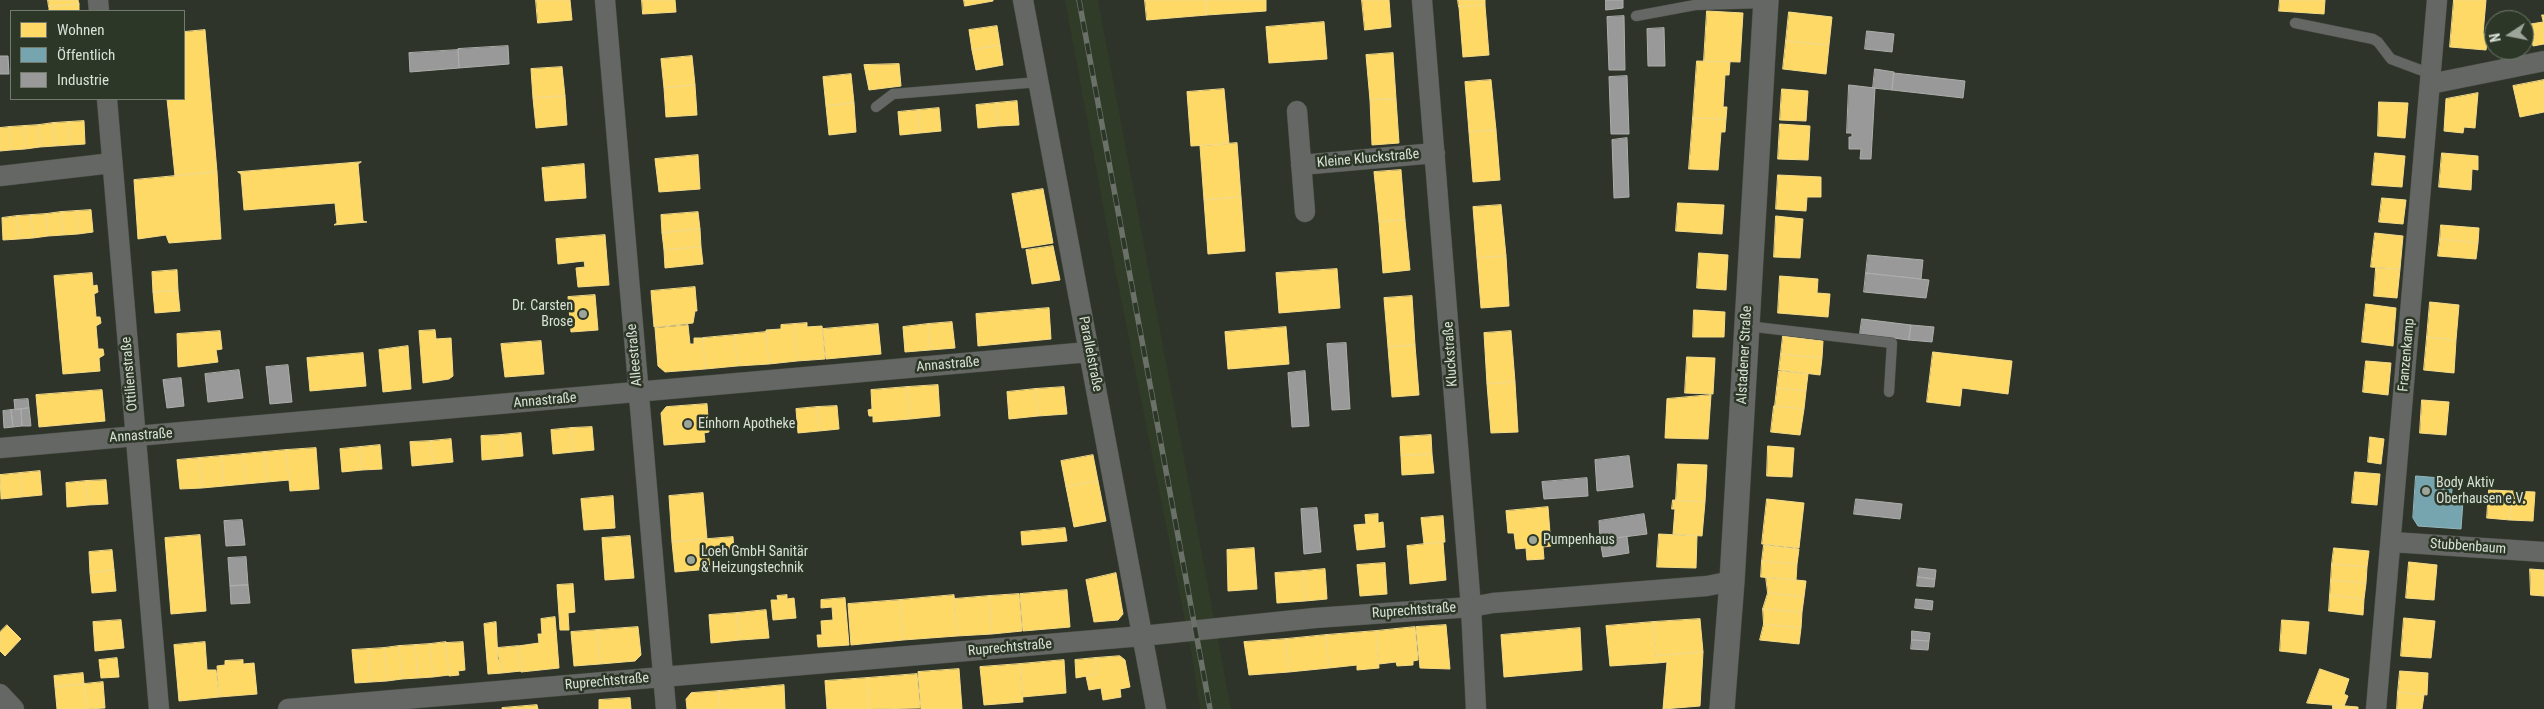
<!DOCTYPE html>
<meta charset="utf-8">
<style>
body{margin:0}
#map{position:relative;width:2544px;height:709px;overflow:hidden;background:#2e342a;font-family:"Roboto Condensed",sans-serif}
canvas{display:block}
.legend{position:absolute;left:10px;top:10px;width:175px;height:90px;box-sizing:border-box;background:#2d3727;border:1px solid #727b6d;margin:0;padding:6px 9px;list-style:none;font-size:15px;color:#d9e0d6}
.legend li{display:flex;align-items:center;gap:10px;height:25px}
.legend b{width:25px;border:1px solid #727b6d}
.north{position:absolute;left:2484px;top:10px;width:50px;height:50px;box-sizing:border-box;background:#2d3727;border:1px solid #727b6d;border-radius:50%;rotate:259deg;font-size:14px;font-weight:700;line-height:20px;text-align:center;color:#d9e0d6}
.north::after{content:'';display:block;margin:auto;width:18px;height:22px;background:#9da49a;clip-path:polygon(50% 0,100% 100%,50% 72%,0 100%)}
</style>
<div id="map">
<canvas width="2544" height="709"></canvas>
<ul class="legend">
<li><b style="height:14px;background:#ffd966"></b>Wohnen</li>
<li><b style="height:14px;background:#76a5af"></b>Öffentlich</li>
<li><b style="height:14px;background:#999"></b>Industrie</li>
</ul>
<div class="north">N</div>
</div>
<script>
const ctx = document.querySelector('canvas').getContext('2d');
ctx.lineJoin = 'round';
function fillPath(path, color) {
  ctx.fillStyle = color;
  ctx.fill(path, 'evenodd');
}
function trace(path, color, width, dash) {
  ctx.strokeStyle = color;
  ctx.lineWidth = width;
  ctx.lineCap = dash ? 'butt' : 'round';
  ctx.setLineDash(dash || []);
  ctx.stroke(path);
}
function label(font, color, halo, rows, align = 'center') {
  ctx.font = font + ' "Roboto Condensed",sans-serif';
  ctx.lineWidth = 5;
  ctx.setLineDash([]);
  ctx.textBaseline = 'middle';
  ctx.strokeStyle = halo;
  ctx.fillStyle = color;
  for (const [text, x, y, turn = 0] of rows) {
    ctx.save();
    ctx.translate(x, y);
    ctx.rotate((+turn || 0) * Math.PI / 180);
    ctx.textAlign = isNaN(turn) ? turn : align;
    if (halo) ctx.strokeText(text, 0, 0);
    ctx.fillText(text, 0, 0);
    ctx.restore();
  }
}
const built = new Path2D(`
 M1065,0H1098L1231,709H1200L1192,655L1110,243Z`);
const homes = new Path2D(`
 M48,0H78L79,4L49,7Z
 M536,0H570L572,20L538,23Z
 M642,0H675L676,12L643,14Z
 M964,0H993V1L965,6Z
 M1145,0H1206L1207,15L1147,20Z
 M1206,0H1266V11L1207,15Z
 M1362,0H1389L1391,27L1365,30Z
 M1458,0H1485V5L1459,7Z
 M2280,0H2325L2324,14L2279,11Z
 M2454,0H2486L2483,34H2488L2486,50L2450,47Z
 M79,4V11H49V7Z
 M1485,5L1489,55L1463,57L1459,7Z
 M1707,11L1743,13L1740,62L1704,61Z
 M1789,12L1832,17L1829,45L1786,41Z
 M2542,15H2544V44L2533,46L2531,34H2526L2525,25L2543,22Z
 M1324,22L1327,59L1269,63L1266,27Z
 M997,26L1000,45L972,50L969,30Z
 M205,30L217,172L175,176L167,99H184V32Z
 M1786,41L1829,45L1826,74L1783,69Z
 M1000,45L1003,65L976,70L972,50Z
 M1393,53L1396,99L1370,100L1366,55Z
 M692,56L695,85L664,88L661,59Z
 M1697,61L1730,62L1729,75H1725L1723,107H1727L1726,119L1693,118Z
 M899,64L901,86L869,90L864,65Z
 M562,67L565,96L533,98L531,69Z
 M851,74L854,103L826,106L823,77Z
 M1491,80L1496,130L1469,132L1465,82Z
 M2544,80V112L2520,117L2513,86Z
 M695,85L697,115L666,117L664,88Z
 M1224,89L1229,144L1191,146L1187,92Z
 M1782,89L1808,91L1806,121L1780,120Z
 M2478,93L2475,128L2464,127L2463,133L2444,131L2446,99Z
 M565,96L567,125L536,128L533,98Z
 M1396,99L1399,143L1372,145L1370,100Z
 M1017,101L1019,125L998,126L996,103Z
 M2379,102L2408,103L2405,138L2378,136Z
 M854,103L856,132L829,135L826,106Z
 M996,103L998,126L978,128L976,105Z
 M939,108L941,131L920,133L918,110Z
 M918,110L920,133L900,135L898,112Z
 M1693,118L1726,119L1725,132H1721L1718,170L1689,169Z
 M84,121L85,144L70,145L68,122Z
 M68,122L70,145L55,146L53,123Z
 M53,123L55,146L40,147L39,125Z
 M1780,124L1810,126L1808,160L1778,159Z
 M39,125L40,147L25,149L24,126Z
 M24,126L25,149L11,150L9,127Z
 M9,127L11,150L0,151V128Z
 M1496,130L1500,180L1473,182L1469,132Z
 M1237,143L1241,197L1204,200L1200,146Z
 M2375,153L2405,156L2402,187L2372,185Z
 M2442,153L2478,156V170L2472,169L2471,190L2439,187Z
 M698,155L700,189L659,192L655,159Z
 M361,162L358,164L363,221L367,222L334,225L337,223L335,203L244,210L241,174L238,172Z
 M584,164L586,198L545,201L542,168Z
 M1401,170L1405,220L1379,222L1374,172Z
 M217,172L221,239L169,243L166,235L138,239L134,180Z
 M1778,175L1821,177V197H1807L1806,211L1776,209Z
 M1043,189L1053,243L1022,248L1012,194Z
 M1241,197L1245,251L1208,254L1204,200Z
 M2382,198L2406,200L2403,224L2379,222Z
 M1678,203L1724,205L1722,234L1676,231Z
 M1501,205L1506,256L1477,258L1473,207Z
 M91,210L93,232L78,234L76,211Z
 M76,211L78,234L63,235L61,212Z
 M61,212L63,235L48,236L46,214Z
 M698,212L700,229L662,233L661,215Z
 M46,214L48,236L33,238L31,215Z
 M31,215L33,238L19,239L17,216Z
 M17,216L19,239L3,240L2,218Z
 M1776,216L1803,219L1800,258L1774,257Z
 M1405,220L1410,270L1383,273L1379,222Z
 M2441,225L2479,228L2478,243L2440,239Z
 M700,229L701,247L664,250L662,233Z
 M2375,233L2403,236L2400,269L2371,267Z
 M605,235L609,285L578,287L576,268L585,267L584,261L558,264L556,239Z
 M2440,239L2478,243L2476,259L2438,256Z
 M1053,246L1060,280L1032,284L1026,250Z
 M701,247L703,264L665,268L664,250Z
 M1699,253L1728,255L1726,290L1697,288Z
 M1506,256L1509,306L1481,308L1477,258Z
 M2376,268L2400,269L2397,298L2374,296Z
 M1337,269L1340,308L1279,313L1276,273Z
 M177,270L178,291L153,292L152,272Z
 M92,273L93,286L97,285L98,292L94,294L96,317H100L101,323L96,326L98,349H103L104,355L99,358L100,371L63,374L54,276Z
 M1780,276L1818,279L1817,293L1830,294L1828,317L1778,313Z
 M695,287L697,311H695L693,323L654,327L651,291Z
 M178,291L180,311L155,313L153,292Z
 M595,295L598,330L571,332L568,297Z
 M1412,296L1415,345L1388,347L1384,298Z
 M2430,302L2459,305L2456,340L2427,337Z
 M2366,304L2396,308L2393,346L2362,342Z
 M1049,308L1051,339L978,346L976,314Z
 M1694,310L1725,312L1724,337H1693Z
 M952,322L955,348L930,350L928,324Z
 M807,323V327L822,326L825,359L797,361L794,324Z
 M794,324L797,361L769,364L766,330L781,329V325Z
 M878,324L881,354L826,359L823,329Z
 M928,324L930,350L905,352L903,327Z
 M688,325L690,344H694V338H703L705,369L665,372L658,366L655,328Z
 M1286,327L1289,364L1228,369L1225,332Z
 M435,330L436,339L451,338L453,376L449,379L423,383L419,331Z
 M220,331L222,349L216,350L218,362L178,367L177,334Z
 M1511,331L1515,382L1487,384L1484,333Z
 M766,332L769,364L737,366L735,335Z
 M735,335L737,366L705,369L703,338Z
 M1783,336L1823,341L1822,358L1781,354Z
 M2427,337L2456,340L2454,373L2424,370Z
 M541,341L544,374L505,377L501,344Z
 M1415,345L1419,395L1392,397L1388,347Z
 M408,346L411,389L383,392L379,350Z
 M1933,352L2012,361L2008,394L1962,388L1960,406L1927,402Z
 M363,353L366,386L310,391L307,358Z
 M1781,354L1822,358L1820,375L1779,370Z
 M1687,357L1715,358L1713,394L1685,393Z
 M2366,361L2391,363L2388,395L2363,392Z
 M1779,371L1808,374L1806,391L1777,388Z
 M1515,382L1518,432L1491,433L1487,384Z
 M938,385L940,416L910,419L907,387Z
 M907,387L910,419L873,422V416H869L868,410L872,409L871,390Z
 M1064,387L1067,414L1038,416L1035,389Z
 M1777,388L1806,391L1804,409L1775,406Z
 M1035,389L1038,416L1009,419L1007,392Z
 M102,390L105,421L39,427L36,395Z
 M1711,395L1708,439L1665,438L1667,399Z
 M2422,400L2449,402L2446,435L2420,433Z
 M707,404L709,432L704,433L705,442L664,445L661,413L666,407Z
 M837,406L839,429L819,431L817,407Z
 M1774,406L1804,409L1800,435L1771,432Z
 M817,407L819,431L798,433L796,409Z
 M592,427L594,450L573,452L571,428Z
 M571,428L573,452L553,454L551,430Z
 M521,433L523,456L503,458L501,435Z
 M501,435L503,458L482,460L481,436Z
 M1431,435L1432,454L1401,456L1400,437Z
 M2370,437L2384,439L2381,464L2368,462Z
 M451,439L453,462L433,464L431,441Z
 M431,441L433,464L412,466L410,442Z
 M380,445L382,469L362,470L360,447Z
 M1768,446L1794,448L1792,477L1767,476Z
 M360,447L362,470L342,472L340,449Z
 M316,448L319,489L290,491L286,450Z
 M286,450L289,480L267,482L264,452Z
 M264,452L267,482L245,484L243,454Z
 M243,454L245,484L224,486L221,456Z
 M1432,454L1434,473L1402,475L1401,456Z
 M1093,455L1098,481L1066,487L1061,461Z
 M221,456L224,486L202,488L199,458Z
 M199,458L202,488L180,489L177,460Z
 M1678,464L1707,465L1705,502L1676,500Z
 M40,471L42,495L21,497L20,473Z
 M2355,472L2380,474L2377,505L2352,503Z
 M20,473L21,497L1,499L0,475Z
 M106,480L108,504L88,505L86,481Z
 M86,481L88,505L67,507L66,483Z
 M1098,481L1106,521L1074,527L1066,487Z
 M2489,490L2512,491L2510,520L2487,518Z
 M2512,491L2535,492L2533,521L2510,520Z
 M703,493L707,539L672,542L669,496Z
 M613,496L615,528L584,530L581,499Z
 M1767,499L1804,503L1799,548L1762,544Z
 M1673,500L1705,502L1702,536L1673,534L1675,509H1672Z
 M1548,507L1551,546L1543,547L1544,559L1527,560L1526,548L1516,549L1514,533H1508L1506,511Z
 M1378,514V523L1383,522L1385,547L1357,550L1354,525L1366,524L1365,515Z
 M1443,516L1445,542L1424,544L1421,518Z
 M1065,528L1067,541L1022,545L1021,532Z
 M1659,534L1697,536L1696,568L1657,567Z
 M200,535L206,611L171,614L165,538Z
 M630,536L634,578L605,580L602,538Z
 M733,537L734,549L708,551L710,569L675,572L672,542Z
 M1443,542L1446,580L1410,584L1407,546Z
 M1764,545L1799,549L1797,564L1762,561Z
 M1254,548L1257,589L1228,591L1227,550Z
 M2334,548L2369,551L2367,567L2332,564Z
 M112,550L114,570L90,573L89,552Z
 M1762,561L1797,564L1796,580L1761,577Z
 M2409,562L2437,565L2434,600L2406,598Z
 M1385,563L1387,594L1360,596L1357,565Z
 M2332,564L2367,567L2366,583L2331,580Z
 M1325,569L1327,599L1305,601L1303,571Z
 M2530,569L2544,570V596L2531,595Z
 M114,570L116,591L92,593L90,573Z
 M1303,571L1305,601L1277,603L1275,573Z
 M1116,573L1123,614L1118,620L1094,622L1086,580Z
 M1766,577L1806,581L1804,597L1768,593Z
 M2331,580L2366,583L2364,599L2330,595Z
 M573,584L575,612L568,613L569,630H560L557,585Z
 M1067,590L1070,627L1023,631L1020,594Z
 M1768,593L1804,597L1802,612L1763,609Z
 M1019,594L1022,631L992,634L989,596Z
 M787,595V599L794,598L796,618L773,620L771,600H778L777,596Z
 M954,595L957,636L903,640L900,600Z
 M2330,595L2364,599L2363,615L2329,611Z
 M989,596L992,634L957,636L954,599Z
 M845,598L849,645L818,647L817,635H822L821,621L833,620L832,607L821,608V600Z
 M900,600L903,640L851,645L848,604Z
 M1763,609L1802,612L1801,628L1764,624Z
 M766,610L769,638L740,640L737,613Z
 M737,613L740,640L711,643L709,615Z
 M555,617L559,668L521,672L518,646L539,643L538,634H542L541,619Z
 M2404,618L2435,621L2431,658L2401,656Z
 M1700,619L1703,652L1656,656L1653,622Z
 M121,620L124,648L95,651L93,622Z
 M2282,620L2309,622L2306,654L2280,651Z
 M496,622L498,660H500L502,673L488,674L484,624Z
 M1653,622L1657,663L1610,666L1606,626Z
 M1764,624L1801,628L1799,644L1760,640Z
 M7,625L21,639L5,656L0,651V632Z
 M1446,625L1450,669L1420,668L1416,627Z
 M638,627L641,655L635,661L600,664L597,630Z
 M1415,627L1418,660L1413,661V665L1397,666L1396,662L1379,664L1376,631Z
 M1580,628L1582,670L1504,677L1501,635Z
 M597,630L600,664L574,666L571,632Z
 M1376,631L1379,668L1357,670V665L1329,668L1326,635Z
 M1326,635L1329,668L1289,672L1286,639Z
 M1286,639L1289,672L1249,675L1244,642Z
 M205,642L207,670H216L219,697L179,701L174,645Z
 M446,642L449,675L433,677L430,644Z
 M463,642L465,670L458,671L459,675L449,676L446,643Z
 M430,644L433,677L418,678L415,645Z
 M415,645L418,678L402,679L399,646Z
 M399,646L402,679L387,681L384,648Z
 M518,646L521,671L502,673L497,648Z
 M384,648L387,681L371,682L368,649Z
 M368,649L371,682L355,683L352,650Z
 M1703,652L1700,706L1663,709L1667,662L1657,663L1656,656Z
 M1120,656L1125,660L1130,687L1120,689L1121,697L1103,700L1101,688L1089,690L1086,676L1097,674L1095,658Z
 M117,658L119,677L101,678L99,660Z
 M1095,658L1097,674L1076,678L1075,660Z
 M243,660V664L254,663L257,694L219,697L217,666L225,665V661Z
 M1064,660L1066,693L1022,697L1020,664Z
 M1020,664L1023,702L984,705L980,667Z
 M959,669L962,709H921L918,672Z
 M2320,669L2349,679L2344,694L2348,696L2344,706L2307,703Z
 M2400,671L2428,673L2427,695L2398,692Z
 M83,673L84,684L55,687L54,676Z
 M917,674L920,708L869,709L867,678Z
 M867,678L869,709H827L825,681Z
 M103,682L105,708L87,709L84,684Z
 M84,684L87,709H57L55,687Z
 M784,685L785,709H720L719,691Z
 M719,691L720,709H687L686,699L691,693Z
 M2398,692L2424,695L2422,709H2397Z
 M630,698L631,709H599V700Z
 M537,705L538,709H502V708Z
 M2333,705L2358,707V709H2333Z`);
const public = new Path2D(`
 M2416,476L2453,479L2451,500L2463,501L2461,529L2418,526L2413,518Z`);
const industry = new Path2D(`
 M1606,0H1623V8L1606,10Z
 M1624,16L1625,70H1609L1607,17Z
 M1664,28L1665,66H1648L1647,29Z
 M1867,31L1894,34L1892,52L1865,49Z
 M508,46L509,64L459,68L458,49Z
 M458,50L459,68L410,72L409,53Z
 M0,56H8L9,74H0Z
 M1875,69L1894,72L1892,90L1873,88Z
 M1894,73L1965,81L1963,98L1892,90Z
 M1627,76L1629,134H1611L1609,77Z
 M1849,85L1875,88L1871,159H1860L1861,149H1849V137H1852V133H1847Z
 M1627,138L1629,197L1614,198L1612,140Z
 M1868,255L1923,260L1921,279L1866,273Z
 M1866,273L1929,280L1926,298L1864,292Z
 M1862,319L1911,325L1909,340L1860,334Z
 M1911,325L1934,327L1932,342L1909,340Z
 M1346,343L1350,409L1332,410L1327,344Z
 M288,365L292,402L270,404L266,367Z
 M239,370L243,398L208,402L205,374Z
 M1305,371L1309,426L1292,427L1288,373Z
 M181,378L184,406L167,408L163,380Z
 M28,399L29,408L15,410L14,400Z
 M29,408L31,426H22L21,409Z
 M21,409L22,426L13,427L11,410Z
 M11,410L13,427L4,428L3,411Z
 M1629,456L1633,487L1597,491L1595,460Z
 M1587,478L1588,496L1544,499L1542,482Z
 M1856,499L1902,504L1900,519L1854,514Z
 M1317,508L1321,552L1304,554L1301,509Z
 M1644,514L1647,534L1600,540L1599,521Z
 M242,520L245,545L226,546L224,521Z
 M1627,537L1629,553L1603,557L1600,540Z
 M246,557L248,585L230,586L228,558Z
 M1919,568L1936,570L1935,579L1918,577Z
 M1918,577L1935,579L1934,587L1917,586Z
 M248,585L250,603L231,604L230,586Z
 M1916,599L1933,601L1932,610L1915,608Z
 M1912,631L1930,633L1929,641L1912,640Z
 M1912,640L1929,641L1928,650L1911,649Z`);
const service = new Path2D(`
 M1636,16L1695,5L1765,3
 M2295,23L2373,39L2378,42L2391,59L2431,74
 M876,107L893,94L1039,82
 M1747,326L1892,343L1889,392`);
const minor = new Path2D(`
 M98,0L99,11
 M605,0L666,709
 M1023,0L1156,709
 M1422,0L1471,607L1476,709
 M2430,84L2544,61
 M107,99L159,709
 M1297,111L1305,212
 M1301,165L1435,153
 M0,176L112,163
 M0,448L1089,352
 M2392,542L2544,552
 M0,694L14,709
 M288,709L1142,636L1315,618L1471,607L1493,603L1707,586L1732,581
 M2376,709L2437,0`);
const tertiary = new Path2D(`
 M1722,709L1732,581L1766,0`);
const rail = new Path2D(`
 M1079,0L1210,709`);
const markers = [
 [583,314,5,"#9da49a"],
 [688,424,5,"#9da49a"],
 [2426,491,5,"#9da49a"],
 [1533,540,5,"#9da49a"],
 [691,560,5,"#9da49a"]
];
const streetNames = [
 ["Kleine Kluckstraße",1368,159,-5],
 ["Parallelstraße",1090,354,79],
 ["Kluckstraße",1451,354,-94],
 ["Alleestraße",635,355,-95],
 ["Alstadener Straße",1745,355,-87],
 ["Franzenkamp",2407,355,-85],
 ["Annastraße",948,365,-5],
 ["Ottilienstraße",130,374,-95],
 ["Annastraße",545,401,-5],
 ["Annastraße",141,436,-4],
 ["Stubbenbaum",2468,547,4],
 ["Ruprechtstraße",1414,611,-4],
 ["Ruprechtstraße",1010,648,-5],
 ["Ruprechtstraße",607,682,-5]
];
const poiNames = [
 ["Dr. Carsten",573,306,"right"],
 ["Brose",573,322,"right"],
 ["Einhorn Apotheke",698,424],
 ["Body Aktiv",2436,483],
 ["Oberhausen e.V.",2436,499],
 ["Pumpenhaus",1543,540],
 ["Loeh GmbH Sanitär",701,552],
 ["& Heizungstechnik",701,568]
];
fillPath(built, '#303c28');
fillPath(homes, '#ffd966');
trace(homes, '#f4db88', 1);
fillPath(public, '#76a5af');
trace(public, '#94b7bb', 1);
fillPath(industry, '#999');
trace(industry, '#acaeab', 1);
trace(service, '#494f46', 11);
trace(minor, '#494f46', 21);
trace(tertiary, '#494f46', 26);
trace(service, '#656764', 10);
trace(minor, '#656764', 20);
trace(tertiary, '#656764', 25);
trace(rail, '#6b7069', 5.5);
trace(rail, '#2d3727', 4, [11]);
for (const [x, y, r, color] of markers) {
  const dot = new Path2D();
  dot.arc(x, y, r, 0, 2 * Math.PI);
  ctx.fillStyle = color;
  ctx.fill(dot);
  trace(dot, '#2d3727', 2);
}
label('14px', '#d9e0d6', '#2d3727', streetNames);
label('14px', '#d9e0d6', '#2d3727', poiNames, 'left');
</script>
